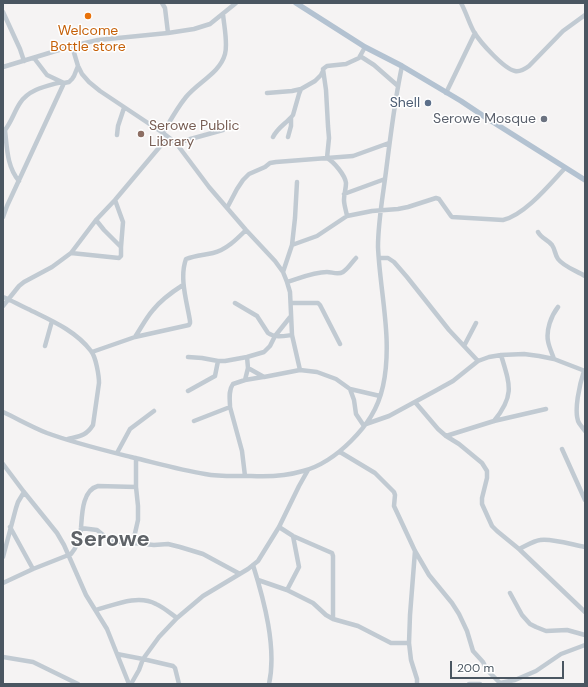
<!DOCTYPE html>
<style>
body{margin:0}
#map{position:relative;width:588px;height:687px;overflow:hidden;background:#f5f3f3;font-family:"DM Sans",sans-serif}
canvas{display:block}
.frame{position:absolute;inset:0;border:4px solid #4a5661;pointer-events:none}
.scale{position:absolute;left:450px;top:661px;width:114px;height:18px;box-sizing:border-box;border:2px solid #4a5661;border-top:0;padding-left:5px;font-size:12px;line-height:14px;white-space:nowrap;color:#4a5661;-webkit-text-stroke:3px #fff;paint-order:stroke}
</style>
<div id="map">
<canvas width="588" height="687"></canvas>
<div class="frame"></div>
<div class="scale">200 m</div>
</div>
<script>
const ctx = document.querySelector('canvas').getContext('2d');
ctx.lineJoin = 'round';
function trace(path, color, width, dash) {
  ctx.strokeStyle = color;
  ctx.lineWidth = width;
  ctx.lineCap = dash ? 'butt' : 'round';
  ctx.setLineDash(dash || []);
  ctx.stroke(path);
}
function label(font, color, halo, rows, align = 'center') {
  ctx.font = font + ' "DM Sans",sans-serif';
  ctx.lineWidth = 3;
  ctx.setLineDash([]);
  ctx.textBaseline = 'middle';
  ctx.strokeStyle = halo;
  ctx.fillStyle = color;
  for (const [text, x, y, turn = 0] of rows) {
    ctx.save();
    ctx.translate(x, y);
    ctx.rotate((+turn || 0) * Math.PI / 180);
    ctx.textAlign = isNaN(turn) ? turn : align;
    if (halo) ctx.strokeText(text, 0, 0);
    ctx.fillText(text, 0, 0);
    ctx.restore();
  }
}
const minor = new Path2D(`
 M162,3L165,8L168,33
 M461,3C466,12 469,23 474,32C480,42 504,69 515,71C520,72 525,69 529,66L563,31L585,15
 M3,12L20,49L24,61
 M72,46L78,66L82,74L89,82L100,91L163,133L176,143L209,187L246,230L275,261L283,272L287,282L290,292L292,335L300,370
 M360,56L374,65L398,86
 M34,58L47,75L64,83L69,82L72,79L74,76L78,66
 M3,67L72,46L98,40L168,33L194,29L210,24L236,3
 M267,93L292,91L301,89
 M446,93L475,33
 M5,130C7,148 7,167 19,181
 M3,131L5,130C12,121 14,112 20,103C29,89 47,86 61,82
 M163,133C170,121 177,108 186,97C198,82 220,73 225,54C228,43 224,26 223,14
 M117,135L118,126L124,108
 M273,137C278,127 287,123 293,115L299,94L301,89L315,81L321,75L323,71
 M288,137L291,126V118
 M176,143L223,130
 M327,158L329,138L328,126L326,90L323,69L327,66L346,64L359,58L365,47
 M327,158C334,162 345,175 346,183C346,189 344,194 344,200C344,205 346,210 347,216
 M344,194L385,179
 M115,200L123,222L121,247
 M227,208L237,189L243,180L249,174L265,167L270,163L276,162L353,156L389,143
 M3,217L7,206L64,83
 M538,232C541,238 548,240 552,245C555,249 555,255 558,259C564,267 577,271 585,276
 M292,245L295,218L297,182
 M71,253L119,258L121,256V247L104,230L96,220
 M379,258H388L394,262L407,277L449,330L478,361
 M283,272L292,245L317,236L347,216L372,211L398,209L408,207L436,198L439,199L451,216L452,217L503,220C525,215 550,184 565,168
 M287,282C300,278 314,272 327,272C332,272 338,275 343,272C348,269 352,262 356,258
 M3,297C11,300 19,305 28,309C50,320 75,330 91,351C96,357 99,376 99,383L93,425C86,436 80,436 68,439
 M235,303L257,316L268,333C275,338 284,336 292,335
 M291,303H318L320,305L340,344
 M3,306L19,286L24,282L52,267L71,253L96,220L115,200L168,137
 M135,337C141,328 146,318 153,310C161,300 172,292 183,285
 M45,346L52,321
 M464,346L476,323
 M92,352L135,337L189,325L190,323V321C187,302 179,278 186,259C194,256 204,255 213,253C226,250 237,239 246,230
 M188,357L202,358L218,361H225L247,357L264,352L270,346L275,336L291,316
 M554,359C552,353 549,347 548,341C546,330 551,316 558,307
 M248,368L264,377L300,370L317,372L336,379L350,389L380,396
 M584,371C580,383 573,412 579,423C581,426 583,428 585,431
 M245,380L248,368L247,357
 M350,389L354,400L356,414L364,426
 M188,391L215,376L218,361
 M415,402L438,429L446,436L459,444L482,463L487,471V478L482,498V504L492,526L497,531L519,549L585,612
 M230,407L242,451L245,476
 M3,412C18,419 32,427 47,433C74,443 103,450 131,457C156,463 180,470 205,474C220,477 236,476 251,476C268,477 286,476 303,471C322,466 337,455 351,441C367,425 378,409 383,386C393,340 380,293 378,247C378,224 382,201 385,179C390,141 394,103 402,66
 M194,421L230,407C230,399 228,391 233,384L245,380L263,377
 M494,421C515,395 510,385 501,355
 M366,424L389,416L435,391L453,381L478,361L489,357L501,355L524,354L539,356L554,359L585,371
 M446,436L494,421L546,409
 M562,449L585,500
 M340,452L375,473L394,492L395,495L394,506L415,551L429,575L452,603L459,614L467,631L473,651L483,662L487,670L501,684
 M117,453L130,429L154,411
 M3,464L24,492L57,533L64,545L86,595L107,629L129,684
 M10,527L33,569
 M279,527L293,536L332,553L333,556V619
 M81,528L97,530L108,539L112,541L154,545L168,544L180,547L203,554L240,574
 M133,542L138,520V506L136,487V458
 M519,549C526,546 533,541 540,540C552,538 573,545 585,547
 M415,551L410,615L409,643L411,660L417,679V684
 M3,557L16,508L18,502L24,492
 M253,565C264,600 277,648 269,684
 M258,580L287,590L313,603L326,615L333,619L358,626L391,643H409
 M3,583L33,569L71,554C77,547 80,537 81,528C82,515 82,490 98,486L136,487
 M287,590L299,567L293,536
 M510,593L522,615L530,624L536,627L546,631L567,630L585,635
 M96,610C114,605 138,594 156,604C163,607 170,613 177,618
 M117,654L143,659L173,666L175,668L179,684
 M3,657L33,662L78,684
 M500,683L515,680L536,671L561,654L585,645
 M131,684L139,670L143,659L159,637L177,618L203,596L248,569L258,561L279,527L299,486L308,470
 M469,684H480`);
const major = new Path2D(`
 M296,3L365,47L402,66L461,101L485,117L585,180`);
const markers = [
 [88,16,4,"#e8710a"],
 [428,103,4,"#5c6f8a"],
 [544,119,4,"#6b7280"],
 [141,134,4,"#8d6e63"]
];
const foodNames = [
 ["Welcome",88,31],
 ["Bottle store",88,47]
];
const serviceNames = [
 ["Shell",420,103]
];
const worshipNames = [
 ["Serowe Mosque",536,119]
];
const educationNames = [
 ["Serowe Public",149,126],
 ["Library",149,142]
];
const townNames = [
 ["Serowe",110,540]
];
trace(minor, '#c1cad2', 4.5);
trace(major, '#b3c2d1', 5.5);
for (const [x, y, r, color] of markers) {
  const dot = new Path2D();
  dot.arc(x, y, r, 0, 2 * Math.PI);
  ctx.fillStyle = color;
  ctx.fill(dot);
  trace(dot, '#fff', 1.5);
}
label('14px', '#c56008', '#fff', foodNames);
label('14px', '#4e5e75', '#fff', serviceNames, 'right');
label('14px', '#5b616d', '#fff', worshipNames, 'right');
label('14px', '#785e54', '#fff', educationNames, 'left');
label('bold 22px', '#5f6368', '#fff', townNames);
</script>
